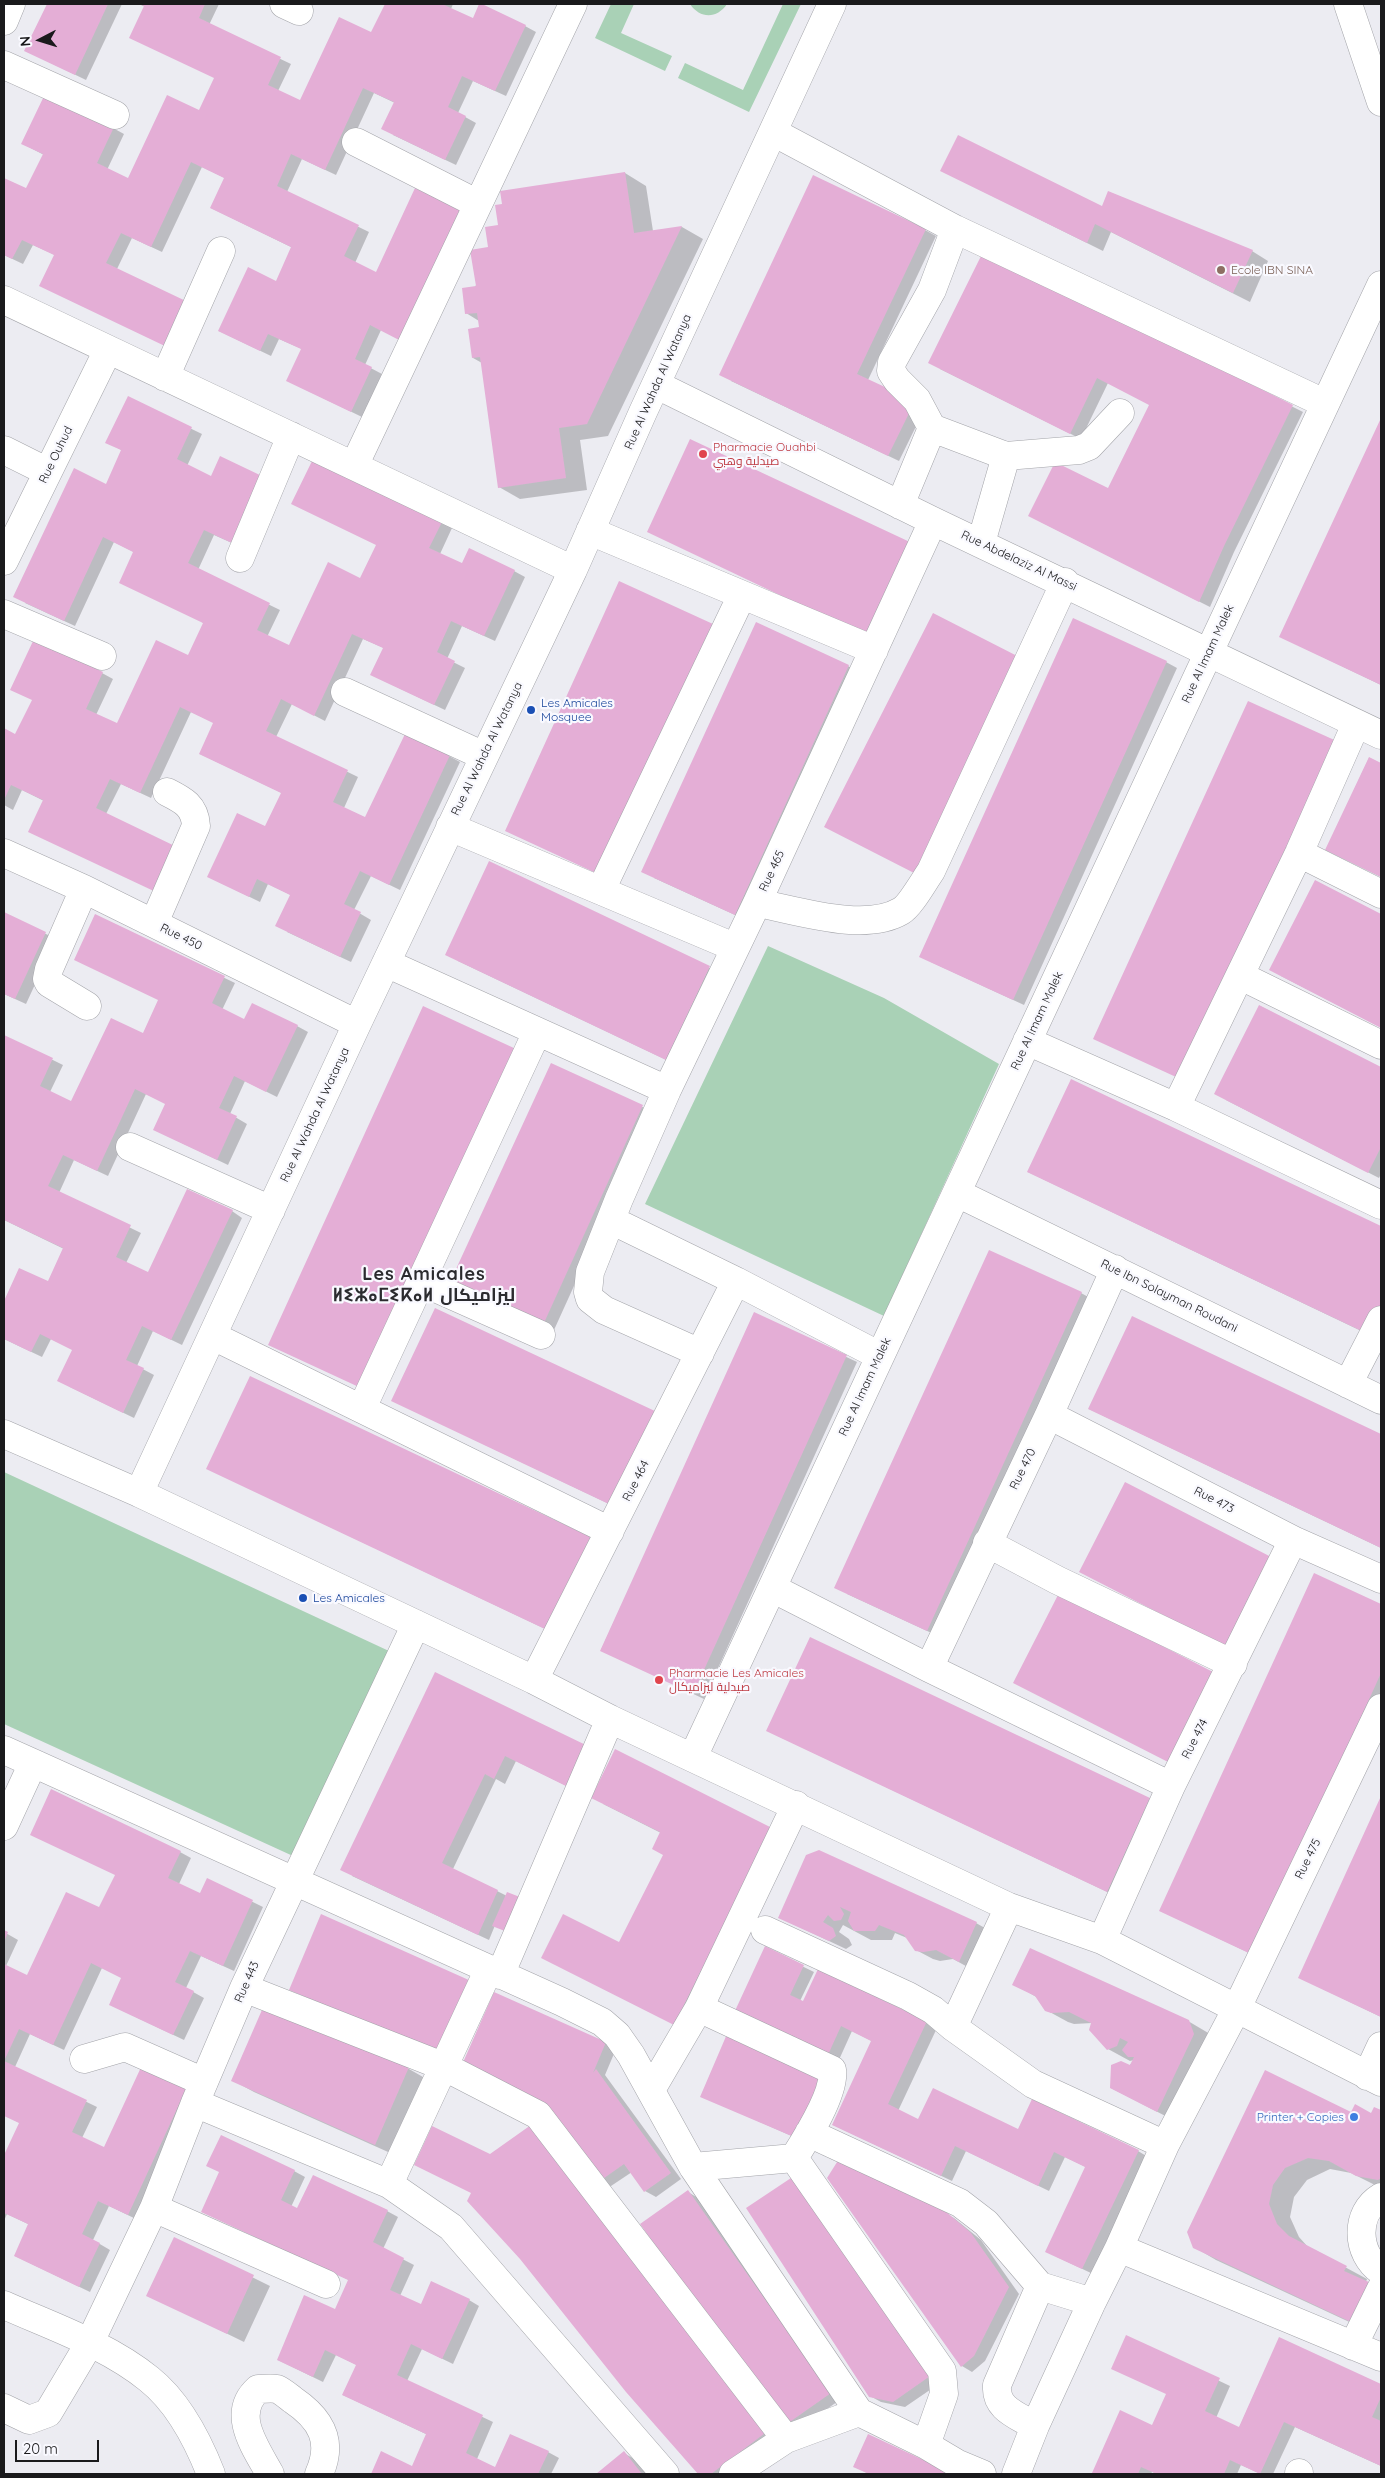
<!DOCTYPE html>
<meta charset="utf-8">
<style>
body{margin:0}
#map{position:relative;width:1385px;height:2478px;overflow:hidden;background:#ececf2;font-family:Quicksand,sans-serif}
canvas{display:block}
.frame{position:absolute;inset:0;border:5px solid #1a1a1c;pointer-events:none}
.north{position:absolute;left:15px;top:15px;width:50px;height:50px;-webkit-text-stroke:4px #f9f9ff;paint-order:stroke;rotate:265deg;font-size:14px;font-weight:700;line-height:20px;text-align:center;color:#1a1a1c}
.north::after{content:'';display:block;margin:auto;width:18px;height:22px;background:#1a1a1c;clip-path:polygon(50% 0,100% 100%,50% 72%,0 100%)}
.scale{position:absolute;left:15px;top:2440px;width:84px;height:22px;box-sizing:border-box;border:2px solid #1a1a1c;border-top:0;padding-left:6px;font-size:15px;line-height:18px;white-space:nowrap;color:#1a1a1c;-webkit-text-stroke:4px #f9f9ff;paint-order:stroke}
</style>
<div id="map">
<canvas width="1385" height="2478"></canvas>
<div class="frame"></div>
<div class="north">N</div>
<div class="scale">20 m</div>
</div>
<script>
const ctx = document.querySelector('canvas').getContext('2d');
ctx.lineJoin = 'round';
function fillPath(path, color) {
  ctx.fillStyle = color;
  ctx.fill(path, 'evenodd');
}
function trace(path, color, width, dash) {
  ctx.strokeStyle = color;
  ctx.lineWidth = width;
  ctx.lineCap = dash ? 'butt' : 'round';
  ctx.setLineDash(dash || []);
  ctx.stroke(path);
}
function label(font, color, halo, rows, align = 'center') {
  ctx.font = font + ' Quicksand,Cairo,"Noto Sans Tifinagh",sans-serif';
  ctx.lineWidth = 4.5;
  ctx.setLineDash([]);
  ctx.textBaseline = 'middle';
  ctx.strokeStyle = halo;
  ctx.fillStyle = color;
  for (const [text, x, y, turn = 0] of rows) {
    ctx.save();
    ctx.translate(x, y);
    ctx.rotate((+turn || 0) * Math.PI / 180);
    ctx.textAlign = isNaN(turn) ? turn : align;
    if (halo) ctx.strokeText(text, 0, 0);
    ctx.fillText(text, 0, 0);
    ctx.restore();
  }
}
const green = new Path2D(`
 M611,4H634L621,33L672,56L665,71L595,38Z
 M690,4H727C717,19 700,19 690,4Z
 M783,4H801L749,112L678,78L685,63L743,90Z
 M768,946L884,998L999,1064L884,1316L645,1204Z
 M4,1472L389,1651L293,1856L4,1724Z`);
const shadow = new Path2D(`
 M48,4H122L86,80L26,51Z
 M139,4H219L209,25L291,64L278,91L300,102L372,34L386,4H453L451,9L473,20L525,26L536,32L506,96L473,81L458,113L476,123L456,165L393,135L395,103L374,93L336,175L302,159L287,192L369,232L355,263L381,330L365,365L382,374L362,417L298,386L302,349L279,339L271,356L219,331L277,282L293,248L211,208L225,178L202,167L162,252L132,238L117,269L55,255L33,245L23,264L4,255V179L27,190L44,155L23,144L113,128L124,134L107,170L128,180L200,112L215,78L145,7Z
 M942,171L1103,208L1109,192L1252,251L1268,261L1250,302L1111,232L1103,251Z
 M625,173L646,186L653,231L682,227L703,239L608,436L580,440L587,490L520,499L499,487L482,363L473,358L481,328L479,321L466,313L489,248L499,226Z
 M925,230L936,236L868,380L925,408L899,461L731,381Z
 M984,251L1303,412L1234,552L1210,607L1041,522L1109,490L1151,405L1108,383L1081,439L940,369Z
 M128,398L202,434L187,466L243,548L214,535L198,570L280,610L267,637L289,647L361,579L377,545L313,461L452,528L440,554L462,565L514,571L525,577L495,641L462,626L447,659L465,668L445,710L382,680L384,648L363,639L325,721L292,704L276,737L358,777L344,808L366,818L449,756L460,762L400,890L371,876L354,910L371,920L351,962L287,932L291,895L268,884L260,902L219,882L266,828L282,793L200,754L215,723L191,712L151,798L121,784L106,814L44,801L22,790L13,810L4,805V730L16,736L102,673L113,679L96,715L117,725L189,657L204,624L134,552L114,542L75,626L25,603L107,485L123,451L107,442Z
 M1381,420V685L1281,637Z
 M1166,662L1177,668L1024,1005L931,962Z
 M848,666L858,672L746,920L654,878Z
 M1369,758L1381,764V877L1326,850Z
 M490,863L720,973L677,1065L458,961Z
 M1315,882L1381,916V1027L1281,976Z
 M4,913L56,939L26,1004L4,994Z
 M96,916L235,983L222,1010L245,1020L297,1026L308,1032L277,1097L245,1081L230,1114L247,1124L228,1165L165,1135L167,1104L146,1094L108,1176L74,1160L59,1193L141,1233L126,1263L148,1274L232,1211L242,1218L182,1345L153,1331L137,1366L154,1375L134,1418L70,1387L74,1350L51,1339L42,1357L4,1339V1304L20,1270L48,1283L64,1249L4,1220V1036L63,1065L50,1092L72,1102L143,1035L159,1000Z
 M1260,1006L1381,1068V1174L1379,1178L1226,1100Z
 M551,1064L653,1112L554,1330L462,1288Z
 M1071,1081L1381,1227V1333L1378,1339L1028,1172Z
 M1081,1293L1092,1299L938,1636L847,1594Z
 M436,1309L624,1511L393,1401Z
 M755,1314L857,1362L704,1699L601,1650Z
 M1132,1318L1381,1435V1548L1089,1409Z
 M208,1469L590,1538L558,1635Z
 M1314,1575L1381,1605V1702L1264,1960L1161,1911Z
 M810,1639L1160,1805L1118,1897L778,1736Z
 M435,1674L583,1794L516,1761L505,1784L496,1779L453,1869L507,1896L489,1940L352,1876Z
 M1381,1799V2017L1300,1978Z
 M603,1804L771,1829L685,2030L620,1944L664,1855L661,1833Z
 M180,1852L191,1858L179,1884L201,1895L208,1880L263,1907L234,1971L201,1956L186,1988L204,1998L184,2040L121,2010L123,1978L102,1968L64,2050L30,2034L15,2067L97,2107L82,2138L105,2149L188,2086L138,2220L109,2206L93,2240L110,2250L90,2292L15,2256L30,2225L7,2214L4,2221V2157L20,2123L4,2115V1932L18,1940L6,1966L28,1977L100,1909Z
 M807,1856L976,1923L992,1932L975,1971L953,1959L940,1961L933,1959L916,1950L907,1938L895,1933L892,1940H871L843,1925L839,1932L849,1939L852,1945L846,1949L780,1918Z
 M765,1948L814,1972L800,2001L927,2022L937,2028L898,2111L919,2121L1019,2131L1138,2151L1148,2157L1093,2274L1057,2257L1086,2167L1065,2157L1049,2191L966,2151L952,2181L844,2130L872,2041L852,2031L838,2062L746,2018Z
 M1014,1984L1188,2021L1210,2034L1179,2123L1111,2088L1134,2060L1130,2061L1108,2049L1092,2023L1074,2024L1068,2022L1046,2010L1038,1998Z
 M265,2005L409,2069L430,2081L397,2156L254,2092L232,2080Z
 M727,2036L812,2145L701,2096Z
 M605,2043L616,2049L605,2075L681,2179L656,2197L645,2191L632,2172L608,2188L463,2067Z
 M1378,2109L1381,2111V2188L1351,2173L1330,2169L1307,2180L1294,2197L1290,2217L1299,2237L1308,2247L1367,2279L1366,2282L1373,2333L1216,2260L1194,2247L1188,2233L1351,2113L1372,2114Z
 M294,2171L305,2177L291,2207L298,2210L387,2211L398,2217L383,2249L414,2265L400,2296L421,2305L469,2300L479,2306L453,2364L422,2349L407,2381L493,2422L477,2459L496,2468L548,2452L559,2458L551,2474H372L382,2453L413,2467L428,2435L343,2395L357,2365L336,2355L323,2382L278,2360L305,2296L335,2311L349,2280L213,2217Z
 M800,2173L943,2381L905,2407L881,2402L870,2396Z
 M688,2192L698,2198L841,2399L795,2432L785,2425Z
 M912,2198L954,2218L981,2240L1019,2294L985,2361L972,2372L962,2366Z
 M175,2239L270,2286L244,2342L148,2295Z
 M1127,2337L1230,2386L1216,2418L1239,2428L1279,2339L1381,2385V2466L1295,2427L1273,2474H1261L1241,2465L1237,2474H1157L1152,2472L1151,2474H1096L1093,2473L1153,2426L1167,2394Z
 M610,2370L779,2436L729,2474H700Z
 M869,2436L950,2474H869L865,2472L854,2466Z
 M624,2453L634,2459L647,2474H598Z`);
const building = new Path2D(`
 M47,4H108L75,75L24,51Z
 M139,4H205L199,18L281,57L268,85L300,100L339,17L371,32L385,4H442L473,18L479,4H482L526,25L495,91L462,76L448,107L466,116L445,160L381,129L394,102L363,88L325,170L291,154L277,186L359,225L344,256L376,272L415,188L461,210L399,340L370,325L355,359L372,367L351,412L286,381L301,349L268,334L260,351L218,331L248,267L276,281L291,247L210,208L224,178L191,162L151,247L121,233L106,263L190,303L169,348L39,286L54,255L22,240L12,259L4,255V178L26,188L43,154L21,144L45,94L114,127L97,163L128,178L167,95L199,110L214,78L129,38L144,6Z
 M958,135L1102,206L1108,191L1253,250L1233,293L1095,224L1087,243L940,171Z
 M625,172L634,233L682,226L587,424L559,428L566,478L498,488L480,357L472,358L468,329L479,327L477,313L465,314L462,288L476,286L470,250L488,247L485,227L498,225L495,205L502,204L500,191Z
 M813,175L926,229L857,374L915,401L888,456L719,375Z
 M984,250L1293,405L1224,546L1199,602L1028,516L1055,462L1108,488L1149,405L1097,378L1070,434L928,363Z
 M128,396L192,427L177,459L211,476L220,456L264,477L232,543L204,530L188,563L270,603L257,630L289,645L328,562L360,578L376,545L291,504L313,459L443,520L429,548L462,563L469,548L515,570L484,636L451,621L437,652L455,661L434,705L370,675L383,648L352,634L314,716L281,699L266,731L348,770L333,802L365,817L405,734L450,755L389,885L360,871L344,904L361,912L340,957L275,926L290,895L257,879L249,897L207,877L237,813L265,826L281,793L199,754L213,723L180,707L140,793L110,779L96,808L179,848L158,893L28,832L43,800L11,785L4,800V728L15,734L32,700L10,690L34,639L103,672L86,709L117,723L156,640L188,655L203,623L119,583L133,552L103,537L64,621L13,597L74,468L106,484L121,450L105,443Z
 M1381,418V685L1279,637Z
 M690,439L912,543L868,637L647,532Z
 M619,581L713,624L598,874L505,831Z
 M933,613L1025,660L916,874L824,827Z
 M1073,618L1167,661L1013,1000L919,957Z
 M756,622L849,665L735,915L641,872Z
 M1248,701L1341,743L1187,1082L1093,1039Z
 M1369,757L1381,763V877L1325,850Z
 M489,861L710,966L666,1060L445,955Z
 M1315,880L1381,914V1028L1269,970Z
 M4,912L46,932L15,999L4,994Z
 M95,914L225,976L212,1003L244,1019L252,1003L298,1025L266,1092L234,1076L219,1108L237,1116L217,1160L153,1130L165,1104L135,1089L97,1171L63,1155L48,1186L131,1225L116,1257L148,1272L187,1189L233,1210L171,1340L142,1326L126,1360L144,1368L123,1413L57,1381L72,1350L40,1334L31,1352L4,1339V1301L19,1268L48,1281L63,1248L4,1220V1035L53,1058L40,1086L71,1101L111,1018L143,1033L158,1000L74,960Z
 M1259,1005L1381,1067V1147L1368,1173L1214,1094Z
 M423,1006L516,1049L361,1388L268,1345Z
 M551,1063L643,1105L543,1325L450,1282Z
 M1071,1079L1381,1226V1304L1368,1334L1027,1172Z
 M989,1250L1082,1292L927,1631L834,1588Z
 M435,1308L657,1412L613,1506L391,1401Z
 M754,1312L847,1355L693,1694L600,1651Z
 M1132,1316L1381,1434V1548L1088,1409Z
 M250,1376L591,1537L547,1630L206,1469Z
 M1125,1482L1279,1561L1233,1651L1079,1572Z
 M1314,1573L1381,1604V1673L1253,1955L1159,1911Z
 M1059,1593L1213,1672L1168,1762L1013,1683Z
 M810,1637L1150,1798L1107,1892L766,1731Z
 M435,1672L592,1748L572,1789L505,1756L494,1779L485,1774L442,1863L498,1890L478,1935L340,1870Z
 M615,1749L772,1828L674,2025L541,1958L563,1914L619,1942L663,1855L652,1849L660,1832L591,1798Z
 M51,1789L181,1851L168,1878L200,1893L207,1878L253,1900L223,1966L190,1951L175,1982L194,1991L173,2035L109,2005L121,1978L91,1963L53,2045L19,2029L4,2061L87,2100L72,2132L104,2147L143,2063L188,2085L128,2215L98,2201L82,2234L100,2243L79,2287L14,2256L28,2224L4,2213V2155L19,2123L4,2116V1964L27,1975L66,1892L99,1907L115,1875L30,1835Z
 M1381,1796V2017L1298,1978Z
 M819,1850L977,1922L959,1962L936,1950L923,1952L915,1951L904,1935L879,1925L875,1931H854L848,1921L851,1912L840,1907L844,1914L841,1920L834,1921L828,1915L823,1922L833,1928L836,1936L829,1941L778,1918L806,1855Z
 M507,1892L525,1899L510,1933L492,1926Z
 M321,1914L471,1981L439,2055L289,1990Z
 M4,1930L8,1932L4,1942Z
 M765,1946L804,1965L790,1995L803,2001L818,1969L927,2021L888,2104L918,2119L933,2088L1018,2129L1032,2099L1139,2150L1082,2269L1045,2252L1085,2167L1054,2152L1038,2186L955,2146L941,2176L832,2125L871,2041L841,2026L827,2057L734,2013Z
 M1030,1948L1189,2020L1194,2034L1157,2112L1110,2088L1111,2065L1121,2061L1130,2065L1134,2057H1128L1122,2050L1128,2042L1120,2038L1117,2046L1107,2050L1089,2030L1091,2023L1069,2012L1051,2013L1045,2011L1035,1996L1012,1985Z
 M494,1992L606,2042L593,2073L596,2069L671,2173L644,2192L624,2164L597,2183L461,2067Z
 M265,2003L409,2067L375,2145L231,2081Z
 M727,2034L827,2078L801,2140L700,2097Z
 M1265,2070L1351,2112L1355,2104L1371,2113L1374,2107L1381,2110V2178L1378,2180L1356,2176L1329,2161L1308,2158L1285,2168L1273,2185L1269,2204L1277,2224L1289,2236L1347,2266L1344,2271L1371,2283L1351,2322L1193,2248L1187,2232Z
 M538,2120L769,2430L711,2474H698L626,2392L520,2259L467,2201L471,2193L414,2165L432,2126L490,2154Z
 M221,2135L295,2170L281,2200L297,2208L313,2175L388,2210L373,2242L404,2258L390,2290L421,2304L431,2281L470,2299L442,2359L411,2344L397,2375L483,2415L466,2453L495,2467L510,2434L549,2451L538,2474H371L381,2451L412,2466L426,2434L342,2395L356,2365L325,2350L313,2377L277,2360L304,2295L335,2309L348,2280L201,2212L219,2172L206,2166Z
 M839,2159L913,2197L944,2210L971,2233L1009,2287L974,2356L961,2367L827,2178Z
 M800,2172L933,2374L893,2402L869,2397L746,2208Z
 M688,2190L831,2393L784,2426L640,2224Z
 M174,2237L254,2275L227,2334L146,2296Z
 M1126,2335L1220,2378L1205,2411L1239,2427L1279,2337L1381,2384V2397L1372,2417L1381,2421V2466L1284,2422L1260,2474L1230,2460L1224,2474H1157L1141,2467L1138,2474L1092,2473L1120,2410L1152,2425L1166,2394L1111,2369Z
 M868,2434L947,2471L946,2474H869L853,2467Z
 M624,2451L642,2474H596Z`);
const minor = new Path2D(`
 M284,4L299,11
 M1348,4L1381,102
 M4,21L11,4
 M4,65L115,115
 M773,132L955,229L1324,403
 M356,142L478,204
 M4,300L573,570
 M165,377L221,251
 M657,385L933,521L1381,735
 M932,428L917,400L897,380L891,371L892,362L932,290L955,229
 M4,450L48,472
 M1006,456L1079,450L1089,446L1120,413
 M354,466L573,4
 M900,505L932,428L1006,456L981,543
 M590,531L874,650
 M240,558L291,436
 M4,561L108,350
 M4,614L102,656
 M345,692L484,756
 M450,827L734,947
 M4,853L84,889L357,1024
 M1299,853L1381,894
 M84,889L49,969L47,979L49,983L87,1006
 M601,890L742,595
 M757,903C797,910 864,933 901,911C910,906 924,881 931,871L1065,582
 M154,923L196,826C195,806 183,800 167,792
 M386,963L667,1090
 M1241,976L1381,1045
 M1027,1041L1176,1107L1381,1205
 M1176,1107L1299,853L1356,724
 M130,1147L271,1210
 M957,1193L1381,1400
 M611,1220L736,1281L880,1356
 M422,1282L541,1335
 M213,1336L610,1531
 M700,1353L604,1310L590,1299L588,1292L590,1272L619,1199L667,1090L757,903L933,521
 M1348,1384L1381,1320
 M362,1408L537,1032
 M1049,1415L1293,1540L1381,1579
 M4,1434L139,1493L534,1680L610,1719L1009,1907L1102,1940L1381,2082
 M139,1493L357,1024L573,570L643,412L832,4
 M987,1543L1057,1580L1233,1664
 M772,1588L929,1668L1171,1786
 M929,1668L1049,1415L1115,1269
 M534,1680L736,1281
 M4,1750L33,1763L4,1826
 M693,1757L1231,605L1381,285
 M33,1763L562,2002L602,2022L617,2035L631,2055L693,2167L859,2412L926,2445L958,2464L982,2474
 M765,1930L908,1996L933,2010L953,2027L1033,2084L1165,2145
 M1102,1940L1171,1786L1293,1540
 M500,1975L610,1719
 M244,1988L445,2067L538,2115L786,2439
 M699,2008L832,2070C836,2091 806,2139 794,2158L942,2371L944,2394L926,2445
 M953,2027L1009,1907
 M84,2059L125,2047L204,2082
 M1367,2076L1381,2046
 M651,2090L699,2008L796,1805
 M195,2103L389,2184L451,2227L665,2474
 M809,2133L960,2203L986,2223L1040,2286
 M693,2167L794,2158
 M389,2184L489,1969
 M1381,2197C1354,2213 1356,2254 1381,2271
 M154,2208L326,2284
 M1119,2248L1381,2357
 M4,2305C53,2327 107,2345 149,2379C178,2402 198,2441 211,2474
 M1353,2346L1381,2289
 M4,2408L29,2420L48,2413L89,2344L154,2208L195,2103L244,1988L416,1624
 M1035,2426C1017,2415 995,2409 997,2385L1040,2286L1092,2302
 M1299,2473V2474
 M270,2474C256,2448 230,2414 258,2389C264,2389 271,2388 277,2389C282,2391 289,2397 293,2400C321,2419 334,2441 319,2474
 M733,2474L786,2439L859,2412
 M1016,2474L1035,2426L1092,2302L1119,2248L1165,2145L1236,2010L1381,1708`);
const markers = [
 [1221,270,5,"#8d6e63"],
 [703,454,5,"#e0444e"],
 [531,710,5,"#1a4fb4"],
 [303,1598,5,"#1a4fb4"],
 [659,1680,5,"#e0444e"],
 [1354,2117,5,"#3f7fe0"]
];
const educationNames = [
 ["Ecole IBN SINA",1231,270]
];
const streetNames = [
 ["Rue Al Wahda Al Watanya",658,382,-66],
 ["Rue Ouhud",56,455,-64],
 ["Rue Abdelaziz Al Massi",1019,561,25],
 ["Rue Al Imam Malek",1208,654,-65],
 ["Rue Al Wahda Al Watanya",487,749,-64],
 ["Rue 465",772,871,-65],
 ["Rue 450",181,937,26],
 ["Rue Al Imam Malek",1037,1021,-65],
 ["Rue Al Wahda Al Watanya",315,1115,-65],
 ["Rue Ibn Solayman Roudani",1169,1296,26],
 ["Rue Al Imam Malek",865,1387,-65],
 ["Rue 470",1023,1469,-64],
 ["Rue 464",636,1481,-63],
 ["Rue 473",1214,1500,27],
 ["Rue 474",1195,1739,-63],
 ["Rue 475",1308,1859,-64],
 ["Rue 443",247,1982,-66]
];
const healthNames = [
 ["Pharmacie Ouahbi",713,447],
 ["صيدلية وهبي",713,461],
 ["Pharmacie Les Amicales",669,1673],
 ["صيدلية ليزاميكال",669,1687]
];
const transitNames = [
 ["Les Amicales",541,703],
 ["Mosquee",541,717],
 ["Les Amicales",313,1598]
];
const shopNames = [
 ["Printer + Copies",1344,2117]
];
const districtNames = [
 ["Les Amicales",424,1275],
 ["ⵍⵉⵣⴰⵎⵉⴽⴰⵍ ليزاميكال",424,1296]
];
fillPath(green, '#a9d1b6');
fillPath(shadow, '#0003');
fillPath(building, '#e4aed6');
trace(minor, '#a3a4a9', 29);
trace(minor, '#fff', 28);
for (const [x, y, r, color] of markers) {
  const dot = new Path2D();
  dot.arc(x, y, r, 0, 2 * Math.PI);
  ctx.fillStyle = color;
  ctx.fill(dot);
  trace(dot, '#f9f9ff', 2);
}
label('12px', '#785e54', '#f9f9ff', educationNames, 'left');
label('12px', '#1a1a1c', '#f9f9ff', streetNames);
label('12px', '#be3a42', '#f9f9ff', healthNames, 'left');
label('12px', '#164399', '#f9f9ff', transitNames, 'left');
label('12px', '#366cbe', '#f9f9ff', shopNames, 'right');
ctx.letterSpacing = '1px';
label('bold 18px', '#2b2b2f', '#f9f9ff', districtNames);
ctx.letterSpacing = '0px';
</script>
